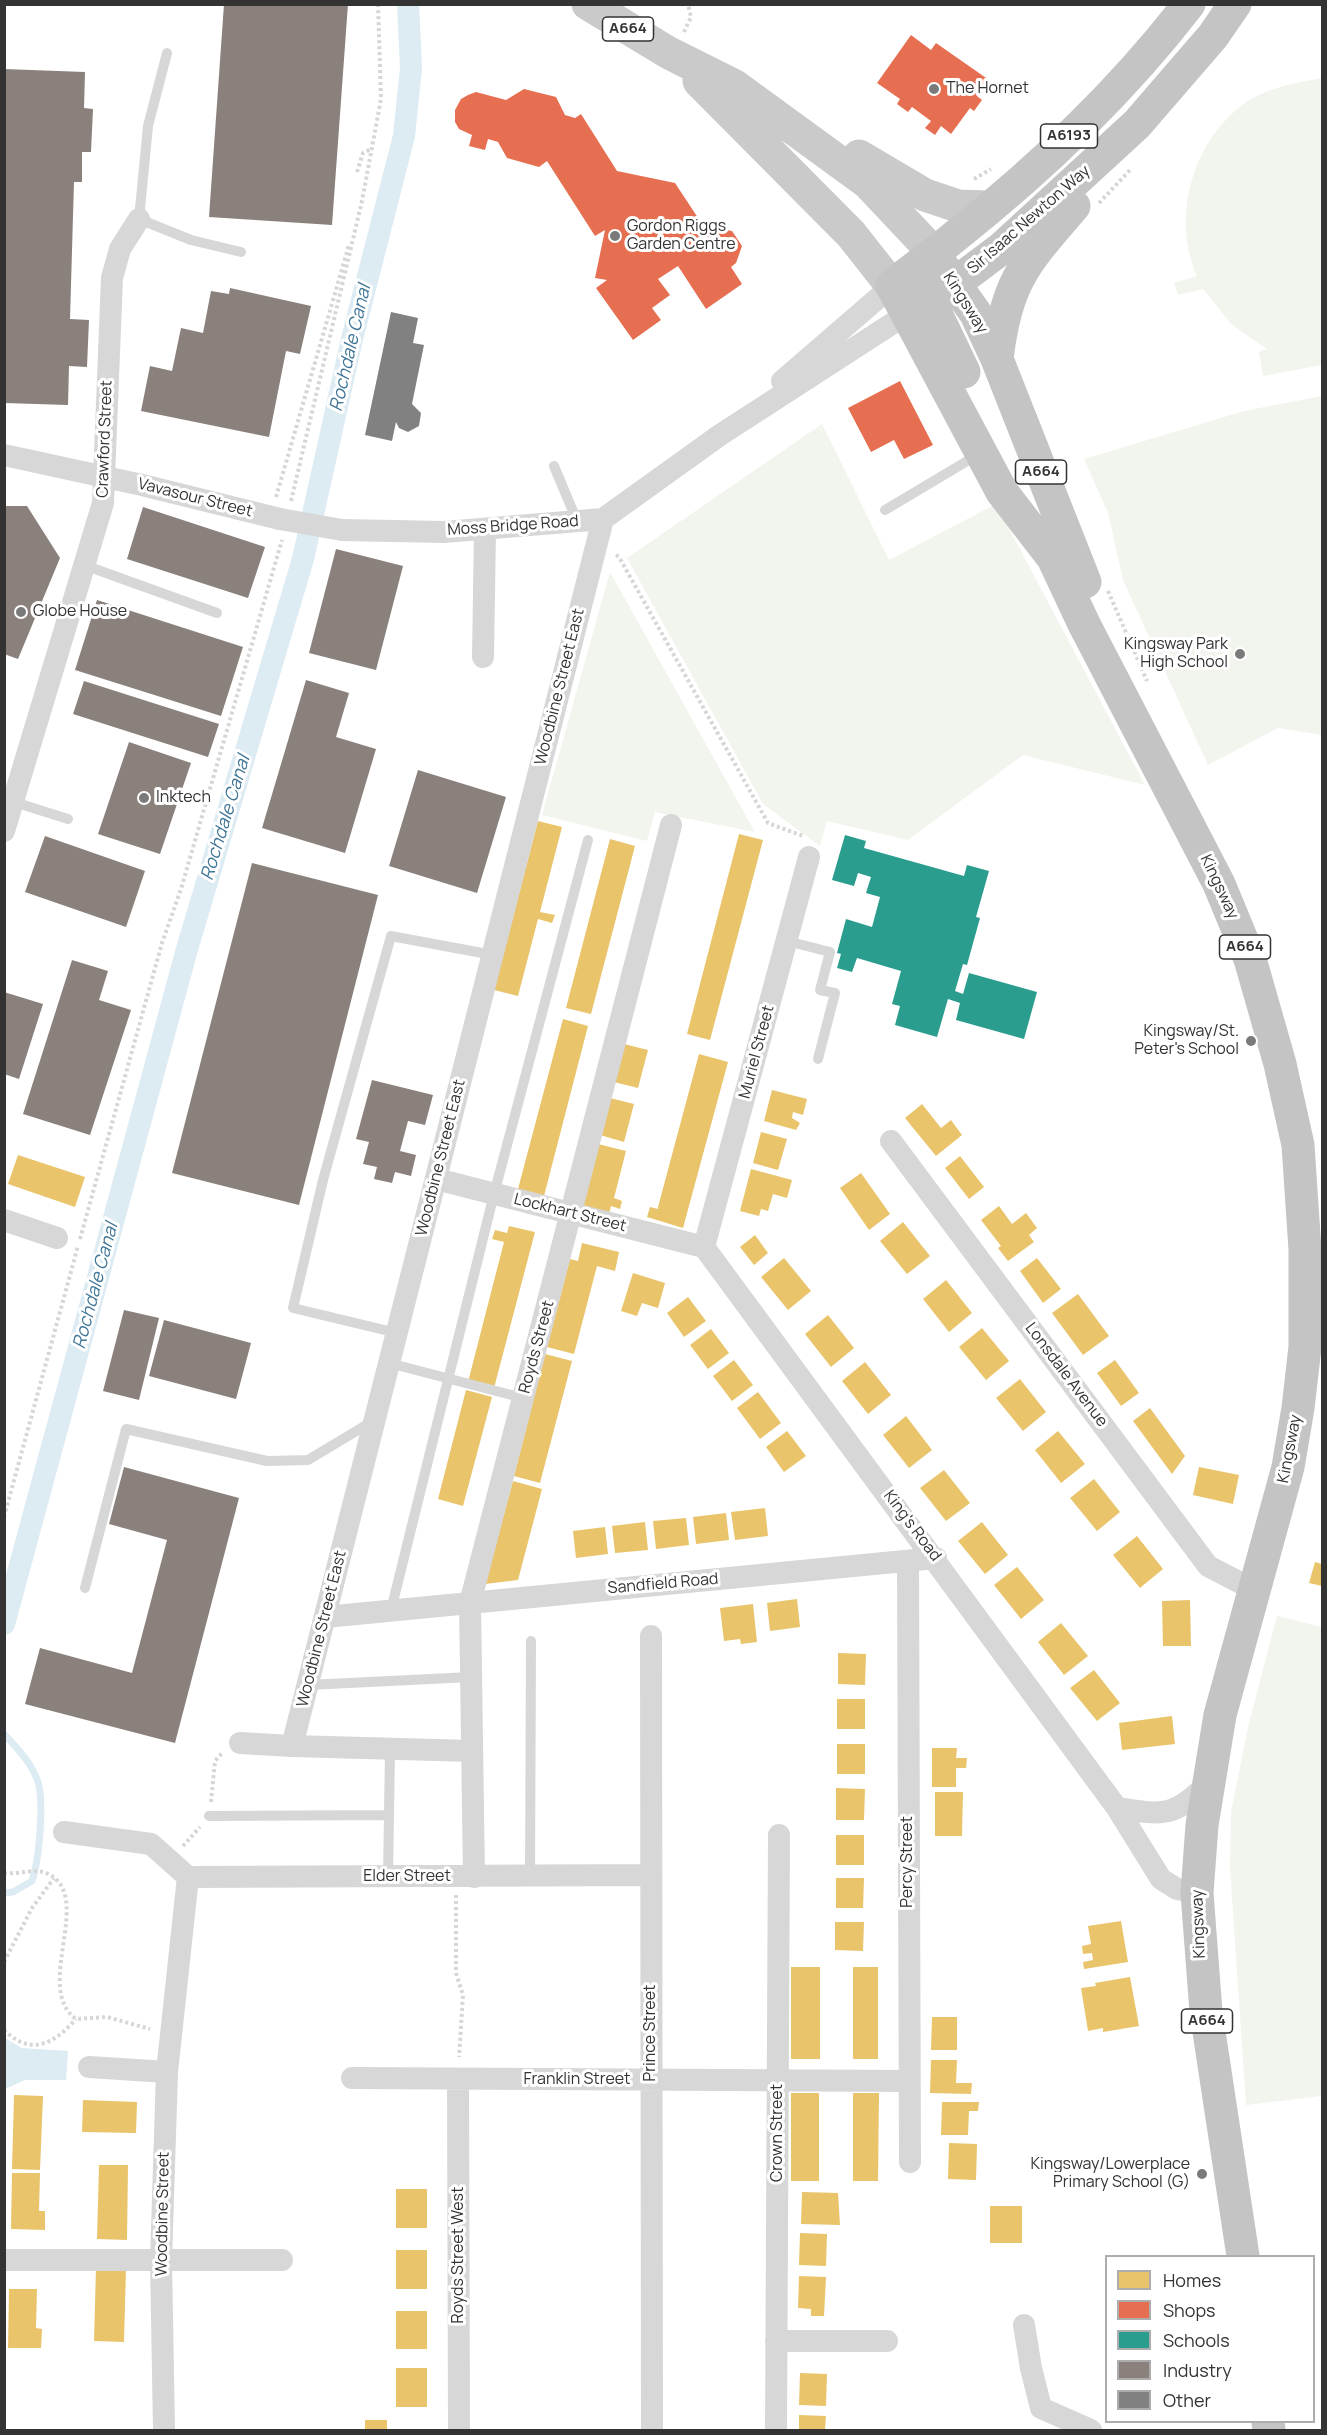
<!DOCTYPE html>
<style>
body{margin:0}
#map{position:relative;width:1327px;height:2435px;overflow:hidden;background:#fff;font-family:Manrope,sans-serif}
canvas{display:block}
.frame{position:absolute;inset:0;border:6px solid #333;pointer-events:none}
.legend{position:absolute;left:1105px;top:2255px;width:210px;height:168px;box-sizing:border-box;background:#fff;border:2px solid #adadad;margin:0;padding:8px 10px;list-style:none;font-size:18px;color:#333}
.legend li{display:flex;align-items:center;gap:12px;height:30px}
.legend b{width:30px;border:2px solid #adadad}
</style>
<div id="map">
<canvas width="1327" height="2435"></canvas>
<div class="frame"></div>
<ul class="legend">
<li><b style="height:16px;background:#e9c46a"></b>Homes</li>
<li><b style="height:16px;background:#e76f51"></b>Shops</li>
<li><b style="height:16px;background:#2a9d8f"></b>Schools</li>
<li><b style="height:16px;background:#8a817c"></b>Industry</li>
<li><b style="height:16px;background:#818181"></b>Other</li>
</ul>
</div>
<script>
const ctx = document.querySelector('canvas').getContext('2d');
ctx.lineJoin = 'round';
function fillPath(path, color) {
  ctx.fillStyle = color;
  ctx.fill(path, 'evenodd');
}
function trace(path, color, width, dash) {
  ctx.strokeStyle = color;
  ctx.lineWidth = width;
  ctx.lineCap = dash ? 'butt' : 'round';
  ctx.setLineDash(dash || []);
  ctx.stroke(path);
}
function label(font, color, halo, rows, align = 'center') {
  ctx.font = font + ' Manrope,sans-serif';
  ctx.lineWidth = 6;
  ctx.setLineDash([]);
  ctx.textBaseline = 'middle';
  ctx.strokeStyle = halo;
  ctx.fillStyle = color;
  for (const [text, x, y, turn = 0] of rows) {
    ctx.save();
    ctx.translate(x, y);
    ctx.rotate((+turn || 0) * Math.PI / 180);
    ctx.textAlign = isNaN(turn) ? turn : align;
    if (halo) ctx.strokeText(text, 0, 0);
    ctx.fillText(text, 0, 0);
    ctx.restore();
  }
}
const green = new Path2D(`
 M1322,78V365L1263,376L1259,352L1267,349L1232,325L1203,289L1178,295L1174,283L1197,276C1172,219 1191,145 1241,106C1264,88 1295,83 1322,78Z
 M1322,396V735L1278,728L1208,765L1123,580L1108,513L1084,459L1244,411Z
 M822,424L889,560L996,504L1145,785L1023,755L908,840L827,821L820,846L763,804L627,558Z
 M610,572L755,832L655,812L647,841L542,815Z
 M1277,1616L1322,1627V2096L1246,2105L1230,1868L1231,1812L1248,1727Z`);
const water = new Path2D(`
 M5,2038L22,2048L68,2051L66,2080H25L5,2089Z`);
const homes = new Path2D(`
 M538,821L562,827L540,912L555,915L552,923L538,919L518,996L494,990Z
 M739,834L763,840L710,1040L687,1034Z
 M610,839L635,846L591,1014L566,1008Z
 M563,1019L588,1026L544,1196L518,1189Z
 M624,1044L648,1050L638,1088L614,1082Z
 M699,1054L728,1062L683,1228L647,1217L650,1207L658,1209V1207Z
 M772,1090L807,1099L803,1115L793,1112L792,1118L800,1123L796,1130L764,1121Z
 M610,1098L634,1104L624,1142L600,1135Z
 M922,1104L941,1128L951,1120L962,1135L936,1156L905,1118Z
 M761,1132L787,1139L778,1170L753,1163Z
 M598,1144L626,1151L614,1198L622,1201L620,1209L611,1206L609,1214L582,1207Z
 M18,1155L85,1177L75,1207L8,1184Z
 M960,1156L984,1187L969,1199L945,1168Z
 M751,1169L792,1180L787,1198L773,1194L768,1211L761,1209L759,1216L740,1211Z
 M861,1173L890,1214L869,1230L840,1188Z
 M999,1206L1012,1224L1026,1213L1037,1228L1029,1235L1034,1242L1008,1261L998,1248L1001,1246L981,1220Z
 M903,1222L930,1256L907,1274L880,1241Z
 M509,1226L535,1232L494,1388L468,1382L504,1242L492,1239L495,1230L507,1233Z
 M755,1235L768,1253L754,1265L740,1247Z
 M582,1243L619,1252L615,1271L597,1266L574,1354L547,1347L570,1259L578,1261Z
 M784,1258L811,1291L788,1310L761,1277Z
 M1037,1258L1061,1289L1043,1303L1020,1271Z
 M633,1273L665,1283L658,1308L642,1303L637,1316L621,1311Z
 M946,1280L972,1313L949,1332L923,1299Z
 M1078,1294L1109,1336L1083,1355L1052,1313Z
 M688,1297L706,1321L684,1337L667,1313Z
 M828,1315L854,1348L831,1367L805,1334Z
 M982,1328L1009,1361L986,1380L959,1347Z
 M711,1329L729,1353L708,1369L690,1345Z
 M545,1354L572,1361L540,1483L514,1476Z
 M734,1360L753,1385L732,1401L713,1376Z
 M1115,1360L1139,1393L1121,1406L1097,1373Z
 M865,1362L891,1395L868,1414L842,1381Z
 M1020,1379L1046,1412L1023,1431L996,1398Z
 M466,1390L492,1397L463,1506L438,1499Z
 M758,1392L781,1423L760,1439L737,1408Z
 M1150,1408L1185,1456L1172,1474L1133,1421Z
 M906,1416L932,1450L909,1468L883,1435Z
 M787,1431L806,1456L784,1472L766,1447Z
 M1058,1431L1085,1464L1061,1483L1035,1450Z
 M1199,1467L1239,1475L1233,1504L1193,1495Z
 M944,1470L970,1503L946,1521L920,1488Z
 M1094,1479L1120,1512L1097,1531L1070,1498Z
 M513,1481L542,1489L518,1580L485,1584Z
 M765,1508L768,1536L735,1540L731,1512Z
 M726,1513L729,1540L696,1544L693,1517Z
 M686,1518L689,1545L656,1549L653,1521Z
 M645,1522L648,1550L615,1553L612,1526Z
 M982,1522L1008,1555L985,1574L958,1541Z
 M605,1527L608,1554L576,1558L573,1531Z
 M1137,1536L1163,1569L1140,1588L1113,1555Z
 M1315,1562L1322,1564V1586L1309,1583Z
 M1017,1567L1044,1600L1021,1619L994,1585Z
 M797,1599L800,1627L770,1631L767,1603Z
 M1190,1600L1191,1646H1163L1162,1601Z
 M753,1604L757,1642L741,1644L740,1639L724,1641L720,1608Z
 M1061,1623L1088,1656L1064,1675L1038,1642Z
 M838,1653L866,1654L865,1685L838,1684Z
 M1094,1670L1120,1703L1097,1721L1070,1688Z
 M837,1699H865V1729H837Z
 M1172,1716L1175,1744L1122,1750L1119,1723Z
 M837,1744H865V1774H837Z
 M932,1748H957L956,1758H967L966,1768H956V1787H932Z
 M836,1788L865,1789L864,1820H836Z
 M935,1792H963L962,1836H935Z
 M836,1835H864V1865H836Z
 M836,1878H864L863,1908H836Z
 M1121,1921L1128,1962L1084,1969L1083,1962L1093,1960L1092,1953L1083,1954L1082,1946L1091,1944L1088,1926Z
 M835,1922H864L863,1951L835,1950Z
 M791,1967H820V2059H791Z
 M853,1967H878V2059H853Z
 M1130,1977L1139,2026L1103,2032V2028L1088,2031L1081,1988L1096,1986L1095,1983Z
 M932,2017H957V2050H931Z
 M931,2060H957L956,2083H972L971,2094L930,2093Z
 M791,2093H819V2181H791Z
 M853,2093H879L878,2181H853Z
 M14,2095L43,2096L40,2170L12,2169Z
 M83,2100L137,2102L136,2133L82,2132Z
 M942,2102H979L978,2111H969L968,2135H941Z
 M949,2143L977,2144L976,2180L948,2179Z
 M99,2165H128L127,2240L97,2239Z
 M12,2173H40L39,2211H45V2230L11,2229Z
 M396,2189H427V2228H396Z
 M802,2192L838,2193L840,2225L801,2224Z
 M990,2206H1022V2243H990Z
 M800,2233L827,2234L826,2266L799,2265Z
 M396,2250H427V2289H396Z
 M96,2268H126L124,2342L94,2341Z
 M799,2276L826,2277L824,2316H811V2309L798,2308Z
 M9,2289H37L36,2328L42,2329L41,2348H8Z
 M396,2311H427V2349H396Z
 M396,2368H427V2407H396Z
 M800,2373L827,2374L826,2406L799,2405Z
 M799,2415L826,2416L825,2430H799Z
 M365,2420H387V2430H365Z`);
const shops = new Path2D(`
 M911,35L931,50L936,43L989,80L977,96L982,100L974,111L970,108L951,134L941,126L935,135L925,128L931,121L912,107L908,112L897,104L900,99L877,83Z
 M524,89L556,97L565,115L575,118L581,114L617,171L675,183L708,233L715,228L732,231L742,246L736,263L731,267L742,284L706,309L678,266L658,279L670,295L652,308L661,320L633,340L596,288L607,280L595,278L605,230L595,236L547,161L539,167L507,158L498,142L488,139L485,150L469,146L472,135L459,129L455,122V110L461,99L468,95L476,92L506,100Z
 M900,381L933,445L904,459L894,440L871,452L848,408Z`);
const schools = new Path2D(`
 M845,835L866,841L864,848L964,876L967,865L989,871L976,917L980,918L967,965L963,964L955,991L963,994L969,973L1037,992L1024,1039L956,1020L960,1003L948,999L937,1037L895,1025L900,1006L892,1004L901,971L857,958L852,972L837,968L841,954L837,953L846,919L872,927L880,897L866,893L871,877L858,873L854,886L832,880Z`);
const industry = new Path2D(`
 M224,4H348L332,225L209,217Z
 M4,69L85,72L84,108L93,109L91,152H82V182H74L70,319L89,320L87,367L69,366L68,405L4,403Z
 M230,288L311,306L300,354L286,351L269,437L141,411L150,366L172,371L181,328L203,333L211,291L229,294Z
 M4,506H27L60,558L18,659L4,654Z
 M143,507L265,547L248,598L127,559Z
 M336,549L403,566L376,670L309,653Z
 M97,600L243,647L221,716L75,670Z
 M306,680L349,693L336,737L376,749L345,853L262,828Z
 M84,681L219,724L208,757L73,714Z
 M129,742L191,763L160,854L98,834Z
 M418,770L506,797L477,893L389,866Z
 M45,836L145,871L126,927L25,892Z
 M252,863L378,895L299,1205L172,1173Z
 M72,960L108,971L99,1000L131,1010L90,1135L23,1114Z
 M4,992L43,1004L19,1079L4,1074Z
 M372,1080L433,1095L425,1125L408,1121L400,1151L416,1155L411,1176L395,1172L392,1183L374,1179L377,1167L363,1164L369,1142L356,1139Z
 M124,1310L159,1318L139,1400L103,1391Z
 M164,1320L251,1343L236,1399L149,1376Z
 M124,1467L239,1498L175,1743L25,1704L40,1648L132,1673L167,1540L109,1524Z`);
const stream = new Path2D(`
 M4,1734C17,1748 30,1761 37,1779C45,1798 39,1861 32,1881L13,1892L4,1893`);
const canal = new Path2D(`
 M4,1624L187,949L303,559L352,339L404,136L411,68L408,4`);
const building = new Path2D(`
 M391,312L418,318L413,343L424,345L412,404L421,413L419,426L408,432L399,428L396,422L392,441L365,435Z`);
const path = new Path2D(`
 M684,32L691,17L688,4
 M357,172L363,153L371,149
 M974,179L991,169
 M1099,203L1131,169
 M276,497L349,245
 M291,501L362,201L381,99L378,4
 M616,555L619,557L768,823L803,836
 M1108,591L1147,681
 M80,1239L162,943L181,889L282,540
 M4,1517L78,1246
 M211,1802L215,1761L223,1752
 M183,1846L200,1827
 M4,1873C17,1875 35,1868 46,1873C97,1894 32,1987 76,2019L107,2017L150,2029
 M456,1895V1973L463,1995L459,2057
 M4,1962L32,1908L54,1878
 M4,2030C31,2057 55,2043 76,2019`);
const lane = new Path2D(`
 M167,53L148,126L139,219L191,240L241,252
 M554,466L577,521
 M885,510L979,454
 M84,565L217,613
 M14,802L68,819
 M787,941L830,952L820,990L835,993L818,1059
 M397,1333L293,1308L323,1180L391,936L493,955
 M389,1363L523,1398
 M85,1588L126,1429L267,1461L308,1460L373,1421
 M391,1610L494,1194L588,840
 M308,1685L471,1677
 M209,1816L389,1815
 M530,1876L531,1641
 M388,1877L390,1751`);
const street = new Path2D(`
 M782,381L892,286
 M4,455L142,485L280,519
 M342,530L444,532L603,519L720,435L907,314
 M483,657L485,529
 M4,831L103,503L112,278L120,249L139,219
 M891,1141L1208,1566L1256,1591
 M436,1179L704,1247
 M4,1220L57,1238
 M704,1247L1117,1808L1161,1879L1177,1889L1197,1893
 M704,1247L809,857
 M908,1561L910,2162
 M325,1617L936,1558
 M651,1636L652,2430
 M240,1743L292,1746L603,519
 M292,1746L472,1751
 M1117,1808C1163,1815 1174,1818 1208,1783
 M64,1832L151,1844L188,1877L651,1875
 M474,1877L470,1603L671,825
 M89,2067L167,2072
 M352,2078L909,2081
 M458,2079L459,2430
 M4,2260H282
 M1024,2325L1031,2368L1041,2408L1091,2430
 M776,2341H887
 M164,2430L161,2260L167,2072L188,1877
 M776,2430L779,1835`);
const primary = new Path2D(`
 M588,4L669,53L735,86L868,183L933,252
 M699,81L851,234L892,286
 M859,156L925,195L958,206L989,207`);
const highway = new Path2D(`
 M1189,4C1122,91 1039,170 953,238C933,255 912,269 892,286L1002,492L1053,558L1084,624L1219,884L1250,959L1280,1064L1298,1145L1305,1250V1347L1298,1408L1288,1467L1220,1715L1202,1825L1197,1893L1206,2012L1243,2256
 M943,267L976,314L997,359L1085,582
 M926,279L929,299L964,372
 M907,314L954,284L1002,248L1137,124L1213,36L1235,4
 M997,359C1006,281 1025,263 1074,206
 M1268,2422L1269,2430`);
const streetBridge = new Path2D(`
 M280,519L342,530`);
const markers = [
 [934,89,6,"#7a7a7a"],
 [615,236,6,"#7a7a7a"],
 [21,612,6,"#7a7a7a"],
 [1240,654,6,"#7a7a7a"],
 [144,798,6,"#7a7a7a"],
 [1251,1041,6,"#7a7a7a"],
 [1202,2174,6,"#7a7a7a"]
];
const shields = [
 [628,29,51],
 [1069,136,57],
 [1041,472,51],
 [1245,947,51],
 [1207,2021,51]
];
const shieldNames = [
 ["A664",628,29],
 ["A6193",1069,136],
 ["A664",1041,472],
 ["A664",1245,947],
 ["A664",1207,2021]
];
const poiNames = [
 ["The Hornet",946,89],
 ["Gordon Riggs",627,227],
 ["Garden Centre",627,245],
 ["Globe House",33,612],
 ["Kingsway Park",1228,645,"right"],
 ["High School",1228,663,"right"],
 ["Inktech",156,798],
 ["Kingsway/St.",1239,1032,"right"],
 ["Peter's School",1239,1050,"right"],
 ["Kingsway/Lowerplace",1190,2165,"right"],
 ["Primary School (G)",1190,2183,"right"]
];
const streetNames = [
 ["Sir Isaac Newton Way",1029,220,-41],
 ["Kingsway",965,303,58],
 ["Crawford Street",105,439,-88],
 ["Vavasour Street",195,498,14],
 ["Moss Bridge Road",513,526,-4],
 ["Woodbine Street East",560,687,-76],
 ["Kingsway",1219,887,65],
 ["Muriel Street",757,1052,-75],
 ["Woodbine Street East",441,1158,-76],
 ["Lockhart Street",570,1213,14],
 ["Royds Street",537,1347,-75],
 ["Lonsdale Avenue",1066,1375,53],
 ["Kingsway",1290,1449,-79],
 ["King's Road",912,1526,53],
 ["Sandfield Road",663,1584,-5],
 ["Woodbine Street East",322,1629,-76],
 ["Percy Street",908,1862,-90],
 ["Elder Street",407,1877],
 ["Kingsway",1199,1924,-92],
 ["Prince Street",651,2033,-90],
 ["Franklin Street",577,2080],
 ["Crown Street",778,2133,-90],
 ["Woodbine Street",163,2214,-89],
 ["Royds Street West",459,2255,-90]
];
const waterNames = [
 ["Rochdale Canal",351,348,-77],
 ["Rochdale Canal",226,818,-73],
 ["Rochdale Canal",96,1286,-75]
];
fillPath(green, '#f1f5ed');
fillPath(water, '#ddebf3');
fillPath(homes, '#e9c46a');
fillPath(shops, '#e76f51');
fillPath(schools, '#2a9d8f');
fillPath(industry, '#8a817c');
trace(stream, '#ddebf3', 7);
trace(canal, '#ddebf3', 22);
fillPath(building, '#818181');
trace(path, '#d6d6d6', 4, [3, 3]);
trace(lane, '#d7d7d7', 10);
trace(street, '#d7d7d7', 22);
trace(primary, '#cacaca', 33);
trace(highway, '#c4c4c4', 33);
trace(streetBridge, '#d7d7d7', 22);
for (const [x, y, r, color] of markers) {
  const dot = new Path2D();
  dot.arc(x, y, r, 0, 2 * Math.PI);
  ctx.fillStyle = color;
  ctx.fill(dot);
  trace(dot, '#fff', 2);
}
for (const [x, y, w] of shields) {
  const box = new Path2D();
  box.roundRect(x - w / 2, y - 12, w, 24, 4.5);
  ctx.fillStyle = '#fff';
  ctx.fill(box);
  trace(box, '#333', 1.5);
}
label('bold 15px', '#333', null, shieldNames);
label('16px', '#333', '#fff', poiNames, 'left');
label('16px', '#333', '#fff', streetNames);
label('italic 18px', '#3f7597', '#fff', waterNames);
</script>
